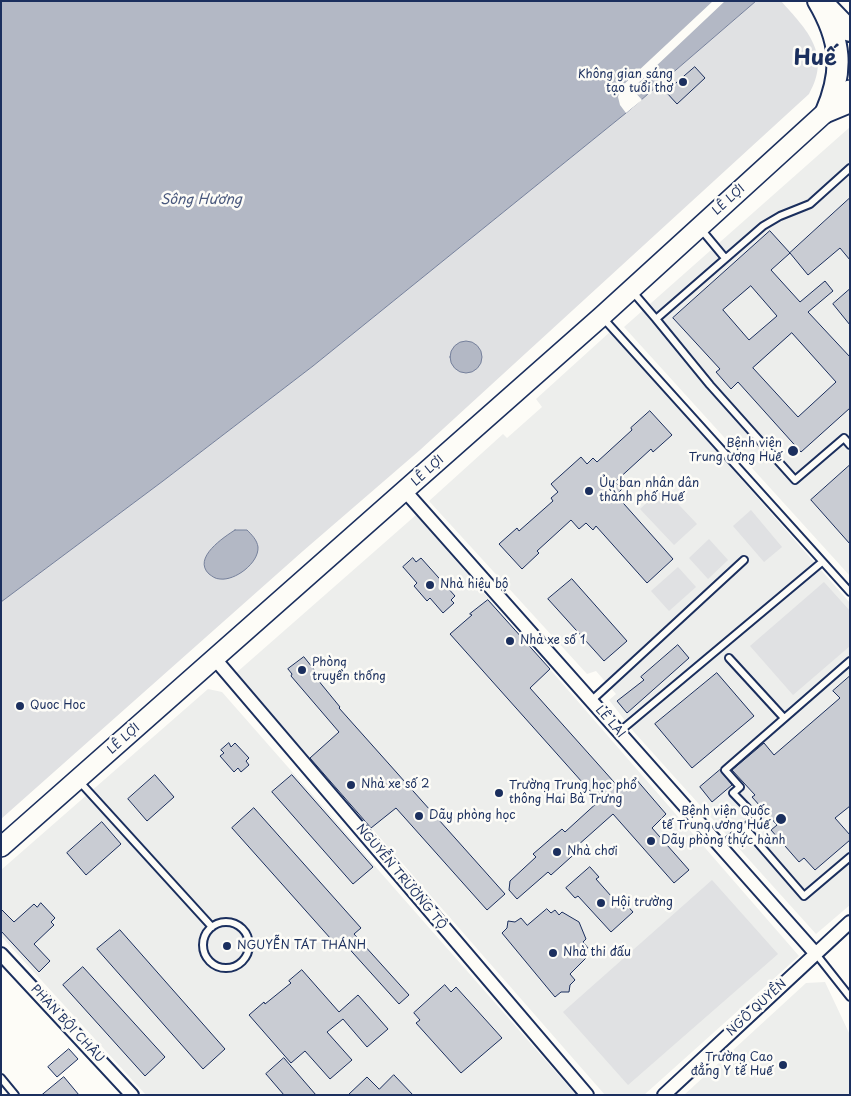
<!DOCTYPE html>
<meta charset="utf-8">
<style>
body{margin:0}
#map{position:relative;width:851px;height:1096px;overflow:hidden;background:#fdfcf7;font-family:"Playpen Sans",sans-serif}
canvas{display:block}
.frame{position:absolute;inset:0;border:2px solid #1b2f5e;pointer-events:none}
</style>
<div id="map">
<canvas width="851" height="1096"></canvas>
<div class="frame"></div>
</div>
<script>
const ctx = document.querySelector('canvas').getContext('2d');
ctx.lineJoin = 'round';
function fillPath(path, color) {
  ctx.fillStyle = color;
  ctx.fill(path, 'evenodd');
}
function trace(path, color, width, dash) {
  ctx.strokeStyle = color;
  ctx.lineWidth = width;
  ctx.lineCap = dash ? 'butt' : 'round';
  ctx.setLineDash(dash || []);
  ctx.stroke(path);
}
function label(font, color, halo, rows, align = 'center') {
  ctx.font = font + ' "Playpen Sans",sans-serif';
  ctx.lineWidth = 5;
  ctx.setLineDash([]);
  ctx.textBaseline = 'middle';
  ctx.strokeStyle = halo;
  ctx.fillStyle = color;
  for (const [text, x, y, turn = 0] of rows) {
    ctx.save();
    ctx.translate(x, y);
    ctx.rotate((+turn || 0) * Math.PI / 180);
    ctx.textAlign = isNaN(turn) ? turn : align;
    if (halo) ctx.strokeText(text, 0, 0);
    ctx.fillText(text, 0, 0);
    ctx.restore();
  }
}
const built = new Path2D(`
 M850,127V576L624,327Z
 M611,331L850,603V905L816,934L634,732L609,700L616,694L596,671L587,674L429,501L503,434L507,438L542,407L536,399Z
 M416,515L799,956L644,1095H605L236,673Z
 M208,689L222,692L576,1095H146L1,936V870Z
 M825,982L850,1035V1095H684L806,983Z`);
const green = new Path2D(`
 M756,1H781C807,30 832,54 809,94L420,450L303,551L1,819V602L163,481L313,366L626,113Z
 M663,488L697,524L674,545L640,509Z
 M751,510L782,547L764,562L733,526Z
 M709,539L728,560L708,579L689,558Z
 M678,567L696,587L669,611L651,591Z
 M824,582L850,611V646L793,695L750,646Z
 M712,880L778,954L628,1085L563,1012Z`);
const water = new Path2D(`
 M1,1H756L626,113L313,366L163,481L1,602Z
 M450 357a16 16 0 1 1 32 0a16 16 0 1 1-32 0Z
 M235,530H247C252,535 257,540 258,547C259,563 235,581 220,579C215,579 212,576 209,574C192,558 224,537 235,530Z`);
const pier = new Path2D(`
 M713,1H725L635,86L634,91L642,100L626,113L620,105L618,97L621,87Z`);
const building = new Path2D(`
 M695,67L705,78L677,104L666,92Z
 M850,198V260L840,248L808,275L790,253Z
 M770,231L790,253L771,270L800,302L825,281L833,291L808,312L850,357V408L801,452L738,382L731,389L716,372L720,369L673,318ZM751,286L777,316L749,340L723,310ZM792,333L836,382L798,417L753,368Z
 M850,289V325L833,304Z
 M650,411L672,435L653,452L651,449L615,482L622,489L616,495L673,559L647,583L596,526L593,530L586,523L579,529L571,520L537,551L539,553L522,569L499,544L517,528L519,531L553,501L551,498L558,492L551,484L581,457L587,464L593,458L597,462L632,430L631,428Z
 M850,465V544L811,500Z
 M413,558L416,562L421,558L455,596L451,600L454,603L443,613L430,598L427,601L414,586L417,583L403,567Z
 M572,579L627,641L604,661L548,599Z
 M488,600L550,669L530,688L622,791L635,778L666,814L652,828L689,870L674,883L613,814L577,846L580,849L551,875L548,872L517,899L509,890L510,881L536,857L533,854L562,829L565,832L599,801L450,634L472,615L470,614Z
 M678,645L689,658L627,713L617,701L644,680L641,677Z
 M304,657L316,672L313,674L340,707L339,708L505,894L487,910L396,808L371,828L310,758L339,732L291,676L292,674L288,669Z
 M717,673L754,716L692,768L655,724Z
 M850,676V806L835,818L850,835V840L815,870L804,858L799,862L771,830L777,825L752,797L755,795L732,770L764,743L774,755L840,698L833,691Z
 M229,743L231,747L235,743L249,758L246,761L249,765L241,772L238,768L234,772L220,756L224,753L221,750Z
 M720,770L732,785L712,802L700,787Z
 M155,775L174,797L147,821L128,799Z
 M292,775L373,867L353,884L272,792Z
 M254,808L361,928L354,934L409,995L399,1004L344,943L339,948L232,828Z
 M102,822L121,844L86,875L67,853Z
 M590,867L599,877L596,879L619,905L623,901L633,912L611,932L578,896L575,898L566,888Z
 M41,903L55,918L51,922L54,925L34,944L50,961L39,972L1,931V909L14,922L34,904L37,907Z
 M547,909L551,913L555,910L559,915L562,912L579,922L586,939L583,942L588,948L584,951L588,956L570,974L575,980L570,985L569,992H561L555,997L502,933L507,928L508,921L515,922L521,918L527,925Z
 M120,930L225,1049L203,1069L97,949Z
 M83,967L165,1057L145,1076L63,985Z
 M302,970L339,1012L358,995L388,1029L367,1047L343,1019L327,1032L352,1060L330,1079L305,1051L291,1063L249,1015L264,1002L265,1004L291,983L289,981Z
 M445,985L451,992L456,987L502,1038L461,1073L416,1023L420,1020L414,1013Z
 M69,1049L78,1059L57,1077L48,1067Z
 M284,1058L316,1095H284L266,1074Z
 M394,1075L413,1095H348L367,1077L379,1089Z
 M64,1077L79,1095H42Z`);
const service = new Path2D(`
 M850,168L810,204L780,216L763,226L656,319L710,385L795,480L844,438L850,445
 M700,228L725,258
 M632,291L656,319
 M603,318L850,592
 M729,658L784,718
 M591,701L744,560
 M619,732L822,562
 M79,781L212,927
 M745,828L804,896L850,857
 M720,847L757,818L733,793L740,787L725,770L850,661
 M203 945a23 23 0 1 1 46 0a23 23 0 1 1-46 0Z
 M816,954L850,997
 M1,1078L15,1095`);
const minor = new Path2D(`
 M405,491L816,954
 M215,659L587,1095
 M1,954L132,1095
 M664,1095L850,922`);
const secondary = new Path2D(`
 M1,847L602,316L850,90`);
const primary = new Path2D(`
 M818,1C841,40 844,70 826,112
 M826,6L850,31
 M826,112L850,102`);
const markers = [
 [683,82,5,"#1b2f5e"],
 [793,451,6,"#1b2f5e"],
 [589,491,5,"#1b2f5e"],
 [430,585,5,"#1b2f5e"],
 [510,641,5,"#1b2f5e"],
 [302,670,5,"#1b2f5e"],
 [20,706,5,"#1b2f5e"],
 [351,785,5,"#1b2f5e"],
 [499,793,5,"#1b2f5e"],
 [419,816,5,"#1b2f5e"],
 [781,819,6,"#1b2f5e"],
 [651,841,5,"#1b2f5e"],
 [557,852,5,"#1b2f5e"],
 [601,903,5,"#1b2f5e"],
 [227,946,5,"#1b2f5e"],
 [553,953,5,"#1b2f5e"],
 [783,1065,5,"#1b2f5e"]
];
const poiNames = [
 ["Không gian sáng",673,75,"right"],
 ["tạo tuổi thơ",673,89,"right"],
 ["Bệnh viện",782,444,"right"],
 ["Trung ương Huế",782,458,"right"],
 ["Ủy ban nhân dân",599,484],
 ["thành phố Huế",599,498],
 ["Nhà hiệu bộ",440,585],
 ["Nhà xe số 1",520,641],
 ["Phòng",312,663],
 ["truyền thống",312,677],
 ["Quoc Hoc",30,706],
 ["Nhà xe số 2",361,785],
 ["Trường Trung học phổ",509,786],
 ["thông Hai Bà Trưng",509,800],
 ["Bệnh viện Quốc",770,812,"right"],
 ["tế Trung ương Huế",770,826,"right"],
 ["Dãy phòng học",429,816],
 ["Dãy phòng thực hành",661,841],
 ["Nhà chơi",567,852],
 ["Hội trường",611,903],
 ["NGUYỄN TÁT THÁNH",237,946],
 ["Nhà thi đấu",563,953],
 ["Trường Cao",773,1058,"right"],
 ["đẳng Y tế Huế",773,1072,"right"]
];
const streetNames = [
 ["LÊ LỢI",729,200,-42],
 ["LÊ LỢI",428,471,-42],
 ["LÊ LAI",610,722,49],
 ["LÊ LỢI",124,739,-42],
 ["NGUYỄN TRƯỜNG TỘ",401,877,50],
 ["NGÔ QUYỀN",757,1008,-43],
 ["PHAN BỘI CHÂU",67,1024,47]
];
const waterNames = [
 ["Sông Hương",201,200]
];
const townNames = [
 ["Huế",815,59]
];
fillPath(built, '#edeeec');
fillPath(green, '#e0e1e3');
fillPath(water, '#b3b8c5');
trace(water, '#76819c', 1);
fillPath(pier, '#fdfcf7');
fillPath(building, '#c9ccd3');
trace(building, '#1b2f5e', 1);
trace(service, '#1b2f5e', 10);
trace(minor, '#1b2f5e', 16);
trace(secondary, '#1b2f5e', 22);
trace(primary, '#1b2f5e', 24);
trace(service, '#fdfcf7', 6);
trace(minor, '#fdfcf7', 12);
trace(secondary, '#fdfcf7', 19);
trace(primary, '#fdfcf7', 20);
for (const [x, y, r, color] of markers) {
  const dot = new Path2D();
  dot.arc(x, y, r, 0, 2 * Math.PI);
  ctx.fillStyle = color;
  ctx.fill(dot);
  trace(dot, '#fdfcf7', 2);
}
label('12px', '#1b2f5e', '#fdfcf7', poiNames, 'left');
label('12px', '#1b2f5e', '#fdfcf7', streetNames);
label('italic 14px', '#49587d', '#fdfcf7', waterNames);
label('bold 22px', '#1b2f5e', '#fdfcf7', townNames);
</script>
